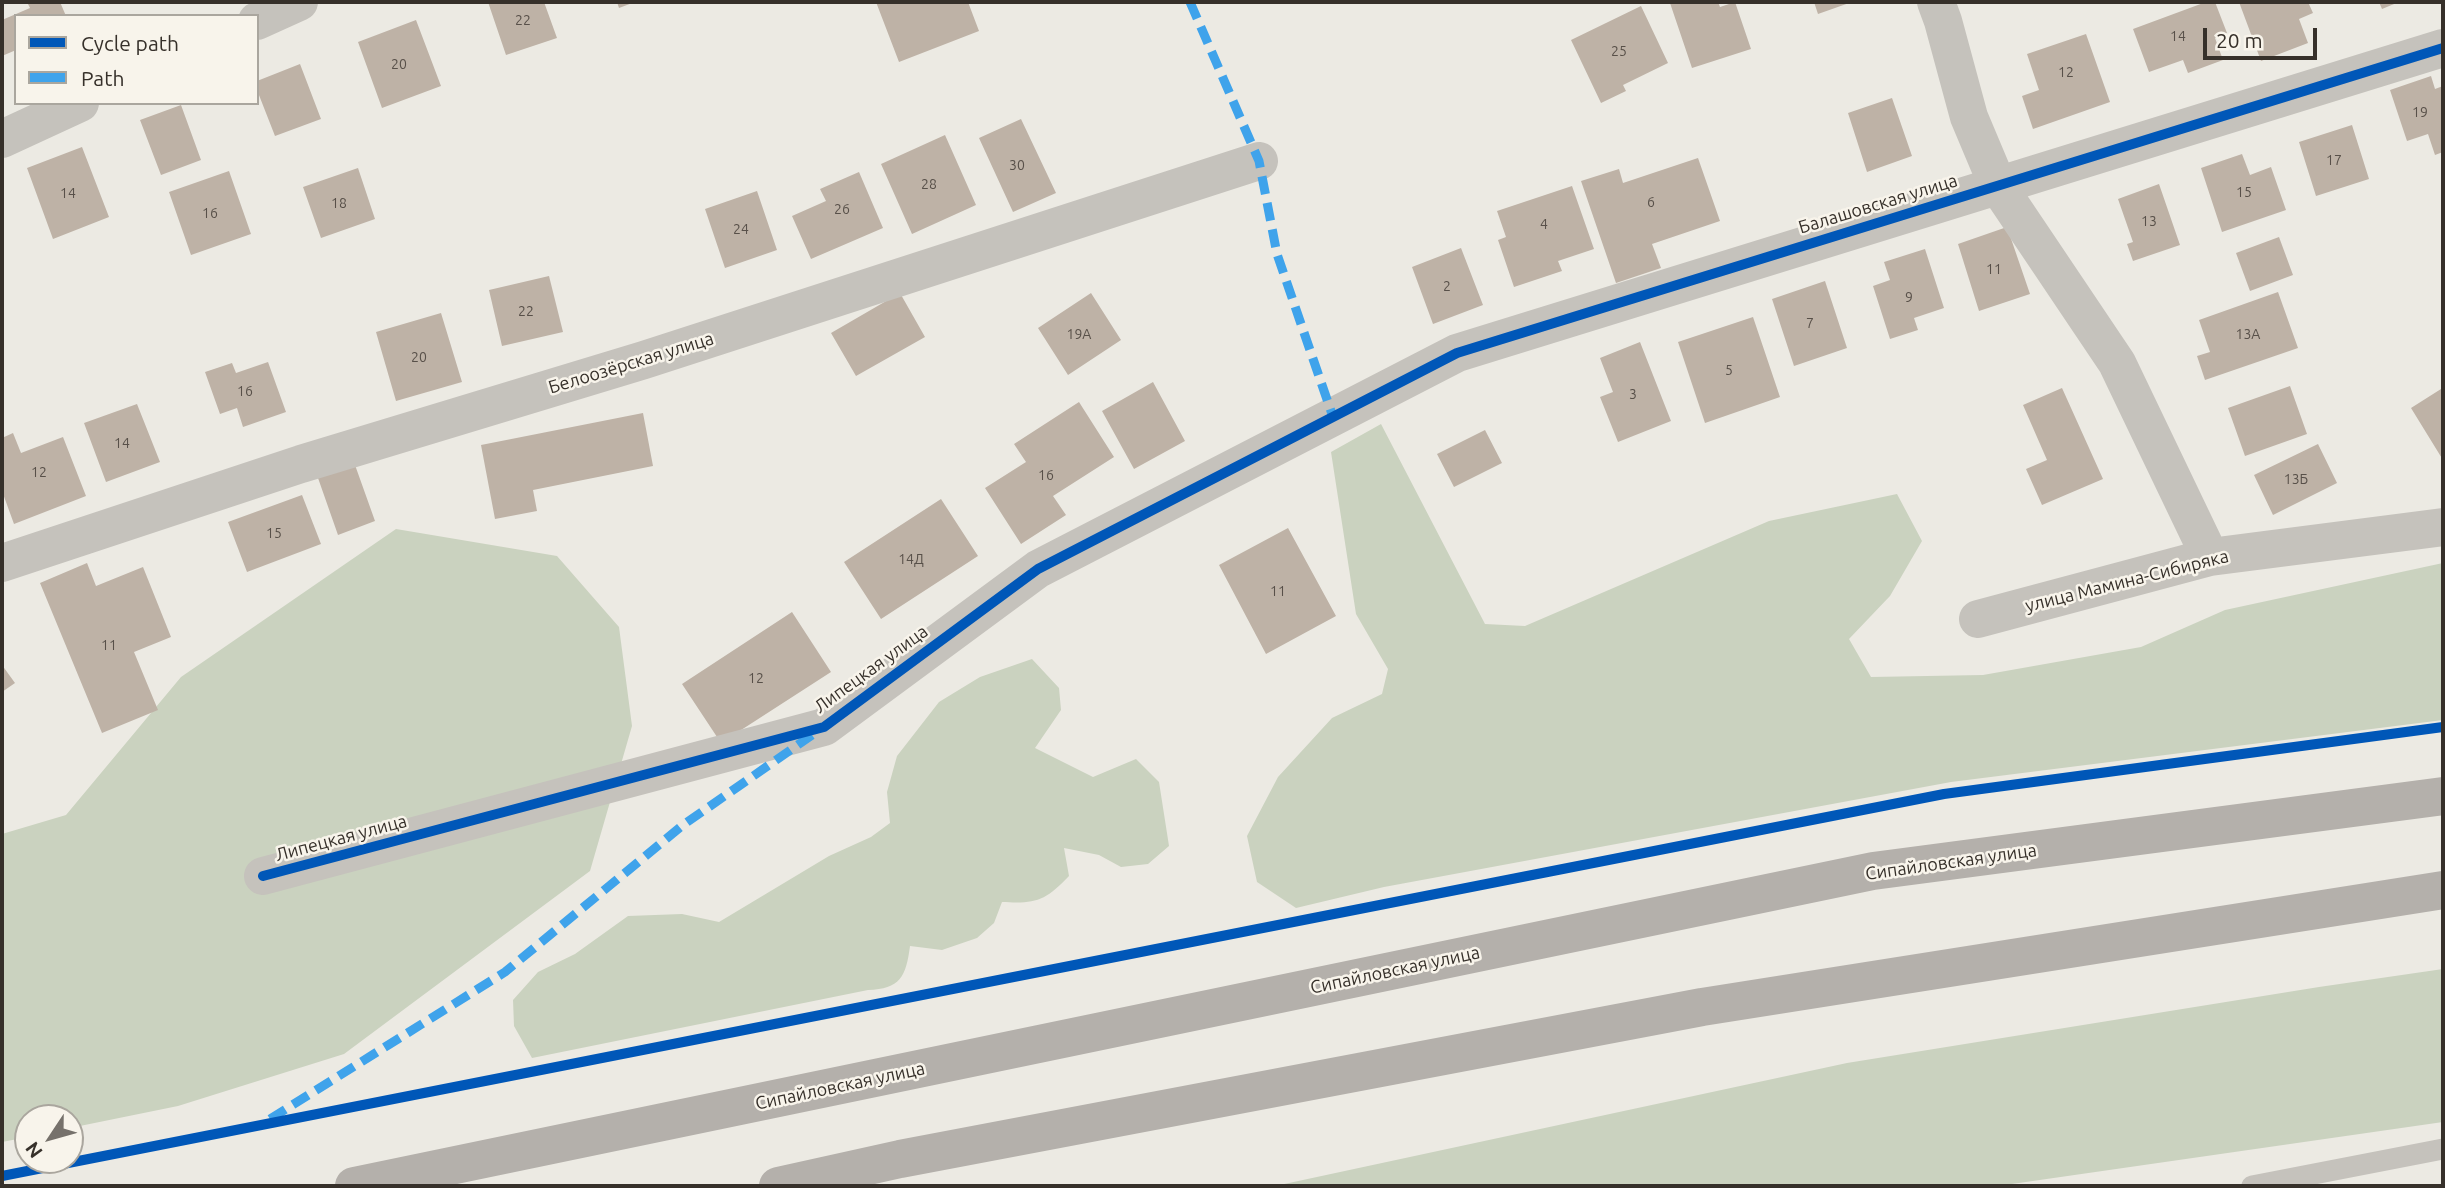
<!DOCTYPE html>
<meta charset="utf-8">
<style>
body{margin:0}
#map{position:relative;width:2445px;height:1188px;overflow:hidden;background:#eceae3;font-family:Ubuntu,sans-serif}
canvas{display:block}
.frame{position:absolute;inset:0;border:4px solid #36302a;pointer-events:none}
.legend{position:absolute;left:14px;top:14px;width:245px;height:91px;box-sizing:border-box;background:#f8f4eb;border:2px solid #aaa69e;margin:0;padding:9px 12px;list-style:none;font-size:21px;color:#36302a}
.legend li{display:flex;align-items:center;gap:14px;height:35px}
.legend b{width:35px;border:2px solid #aaa69e}
.north{position:absolute;left:14px;top:1104px;width:70px;height:70px;box-sizing:border-box;background:#f8f4eb;border:2px solid #aaa69e;border-radius:50%;rotate:234deg;font-size:19px;font-weight:700;line-height:28px;text-align:center;color:#36302a}
.north::after{content:'';display:block;margin:auto;width:24px;height:32px;background:#76716b;clip-path:polygon(50% 0,100% 100%,50% 72%,0 100%)}
.scale{position:absolute;left:2203px;top:28px;width:114px;height:32px;box-sizing:border-box;border:4px solid #36302a;border-top:0;padding-left:9px;font-size:21px;line-height:24px;white-space:nowrap;color:#36302a;-webkit-text-stroke:5px #f8f4eb;paint-order:stroke}
</style>
<div id="map">
<canvas width="2445" height="1188"></canvas>
<div class="frame"></div>
<ul class="legend">
<li><b style="height:9px;background:#0057b8"></b>Cycle path</li>
<li><b style="height:9px;background:#3fa3eb"></b>Path</li>
</ul>
<div class="north">N</div>
<div class="scale">20 m</div>
</div>
<script>
const ctx = document.querySelector('canvas').getContext('2d');
ctx.lineJoin = 'round';
function fillPath(path, color) {
  ctx.fillStyle = color;
  ctx.fill(path, 'evenodd');
}
function trace(path, color, width, dash) {
  ctx.strokeStyle = color;
  ctx.lineWidth = width;
  ctx.lineCap = dash ? 'butt' : 'round';
  ctx.setLineDash(dash || []);
  ctx.stroke(path);
}
function label(font, color, halo, rows, align = 'center') {
  ctx.font = font + ' Ubuntu,sans-serif';
  ctx.lineWidth = 5;
  ctx.setLineDash([]);
  ctx.textBaseline = 'middle';
  ctx.strokeStyle = halo;
  ctx.fillStyle = color;
  for (const [text, x, y, turn = 0] of rows) {
    ctx.save();
    ctx.translate(x, y);
    ctx.rotate((+turn || 0) * Math.PI / 180);
    ctx.textAlign = isNaN(turn) ? turn : align;
    if (halo) ctx.strokeText(text, 0, 0);
    ctx.fillText(text, 0, 0);
    ctx.restore();
  }
}
const green = new Path2D(`
 M1381,424L1485,624L1525,626L1769,521L1897,494L1922,541L1890,596L1849,639L1871,677L1983,675L2141,647L2225,610L2443,563V720L1951,782L1384,887L1296,908L1257,882L1247,836L1278,777L1332,718L1382,694L1388,669L1356,614L1331,452Z
 M396,529L557,556L619,627L632,726L590,871L344,1054L178,1106L70,1128V1118H28V1137L2,1142V834L66,815L181,677Z
 M1032,659L1059,688L1061,710L1035,748L1093,777L1136,759L1159,782L1169,846L1148,864L1121,867L1099,855L1064,848L1069,876C1045,901 1036,904 1002,902L994,923L977,938L942,950L910,946C906,977 900,989 868,990L532,1058L514,1026L513,1000L538,972L575,954L628,916L682,914L719,922L829,856L871,837L890,823L887,792L897,756L939,702L980,677Z
 M2443,969V1122L1998,1186H1275L1847,1063L2319,987Z`);
const building = new Path2D(`
 M27,2H60L66,16H16V50L2,56V20L30,8Z
 M488,2H544L557,38L506,55Z
 M617,2H635L619,8Z
 M876,2H968L979,31L899,62Z
 M1672,2H1718L1720,7L1735,2L1751,49L1692,68L1670,3Z
 M1814,2H1852L1818,14Z
 M2206,2H2215L2227,33L2215,38L2223,60L2188,73L2183,60L2149,72L2133,29Z
 M2239,2H2308L2313,13L2299,19L2308,43L2261,61Z
 M2379,2H2399L2382,9Z
 M1641,6L1668,63L1623,85L1626,91L1601,103L1571,40Z
 M416,20L441,86L382,108L358,42Z
 M2086,34L2110,102L2033,129L2022,96L2039,90L2027,54Z
 M300,64L321,119L275,136L257,90V81Z
 M2431,76L2435,89L2443,86V152L2435,155L2428,134L2407,141L2390,90Z
 M1892,98L1912,156L1867,172L1848,113Z
 M181,105L201,160L161,175L140,120Z
 M1021,119L1056,193L1013,212L979,138Z
 M2352,125L2369,179L2316,196L2299,142Z
 M945,135L976,205L912,234L881,164Z
 M82,147L109,217L53,239L27,168Z
 M2242,154L2250,175L2271,167L2286,210L2222,232L2201,168Z
 M1698,158L1720,221L1652,244L1661,268L1616,283L1581,181L1619,169L1623,183Z
 M358,168L375,219L321,238L303,187Z
 M229,171L251,234L191,255L169,192Z
 M859,172L883,228L811,259L792,216L826,201L820,189Z
 M2159,184L2180,245L2133,261L2127,244L2133,242L2118,199Z
 M1572,186L1594,249L1558,261L1562,271L1514,287L1498,240L1506,237L1497,211Z
 M757,191L777,250L725,268L705,209Z
 M2007,227L2030,294L1979,311L1958,244Z
 M2279,237L2293,275L2250,291L2236,253Z
 M1461,248L1483,305L1433,324L1412,267Z
 M1925,249L1944,308L1914,318L1918,330L1890,339L1873,286L1890,280L1884,262Z
 M549,276L563,332L502,346L489,290Z
 M1825,281L1847,348L1794,366L1772,299Z
 M2278,292L2298,348L2205,380L2197,356L2210,352L2199,320Z
 M900,293L925,337L856,376L831,333Z
 M1091,293L1121,340L1068,375L1038,328Z
 M441,313L462,382L396,401L376,332Z
 M1753,317L1780,397L1705,423L1678,342Z
 M1640,342L1671,421L1618,442L1600,397L1613,392L1600,358Z
 M268,362L286,412L243,427L237,408L220,414L205,372L232,363L236,373Z
 M1153,382L1185,441L1134,469L1102,411Z
 M2290,386L2307,434L2245,456L2228,408Z
 M2062,388L2103,479L2042,505L2026,469L2047,460L2023,405Z
 M2441,389L2443,393V460L2411,408Z
 M1079,402L1114,457L1053,496L1066,515L1021,544L985,488L1026,462L1014,444Z
 M137,404L160,462L106,482L84,423Z
 M643,413L653,466L533,490L537,511L495,519L481,445Z
 M1485,430L1502,463L1454,487L1437,454Z
 M13,433L21,453L63,437L86,496L14,524L2,491V438Z
 M2318,444L2337,483L2273,515L2254,475Z
 M355,465L375,521L338,535L318,478Z
 M302,495L321,544L247,572L228,522Z
 M941,499L978,556L881,619L844,562Z
 M1288,528L1336,616L1266,654L1219,565Z
 M87,563L96,586L143,567L171,637L134,652L158,710L102,733L40,583Z
 M792,612L831,672L721,743L682,684Z
 M2,665L15,683L2,692Z`);
const service = new Path2D(`
 M2252,1186L2443,1149`);
const minor = new Path2D(`
 M1936,2L1943,21L1969,117L1998,186L2117,363L2210,557
 M257,21L299,2
 M2,139L80,103
 M2,563L301,464L644,360L1259,161
 M1978,619L2210,557L2443,527
 M263,876L824,727L1038,569L1457,353L2443,48`);
const primary = new Path2D(`
 M354,1186L1873,871L2443,796
 M778,1186L900,1159L1702,1007L2443,890`);
const quiet = new Path2D(`
 M1190,2L1259,161L1277,254L1333,417
 M270,1119L505,972L683,825L812,735`);
const cycleway = new Path2D(`
 M263,876L824,727L1038,569L1457,353L2443,48
 M2,1176L1944,794L2443,727`);
const numberNames = [
 ["22",523,20],
 ["14",2178,36],
 ["25",1619,51],
 ["20",399,64],
 ["12",2066,72],
 ["19",2420,112],
 ["17",2334,160],
 ["30",1017,165],
 ["28",929,184],
 ["15",2244,192],
 ["14",68,193],
 ["6",1651,202],
 ["18",339,203],
 ["26",842,209],
 ["16",210,213],
 ["13",2149,221],
 ["4",1544,224],
 ["24",741,229],
 ["11",1994,269],
 ["2",1447,286],
 ["9",1909,297],
 ["22",526,311],
 ["7",1810,323],
 ["19А",1079,334],
 ["13А",2248,334],
 ["20",419,357],
 ["5",1729,370],
 ["16",245,391],
 ["3",1633,394],
 ["14",122,443],
 ["12",39,472],
 ["16",1046,475],
 ["13Б",2296,479],
 ["15",274,533],
 ["14Д",911,559],
 ["11",1278,591],
 ["11",109,645],
 ["12",756,678]
];
const streetNames = [
 ["Балашовская улица",1878,204,-17],
 ["Белоозёрская улица",631,363,-17],
 ["улица Мамина-Сибиряка",2127,581,-14],
 ["Липецкая улица",871,669,-36],
 ["Липецкая улица",341,838,-15],
 ["Сипайловская улица",1951,862,-8],
 ["Сипайловская улица",1395,970,-12],
 ["Сипайловская улица",840,1086,-12]
];
fillPath(green, '#cad2bf');
fillPath(building, '#beb2a6');
trace(service, '#c5c2bc', 21);
trace(minor, '#c5c2bc', 38);
trace(primary, '#b4b0ab', 38);
trace(quiet, '#3fa3eb', 9, [18, 9]);
trace(cycleway, '#0057b8', 10);
label('14px', '#585049', null, numberNames);
label('18px', '#36302a', '#f8f4eb', streetNames);
</script>
